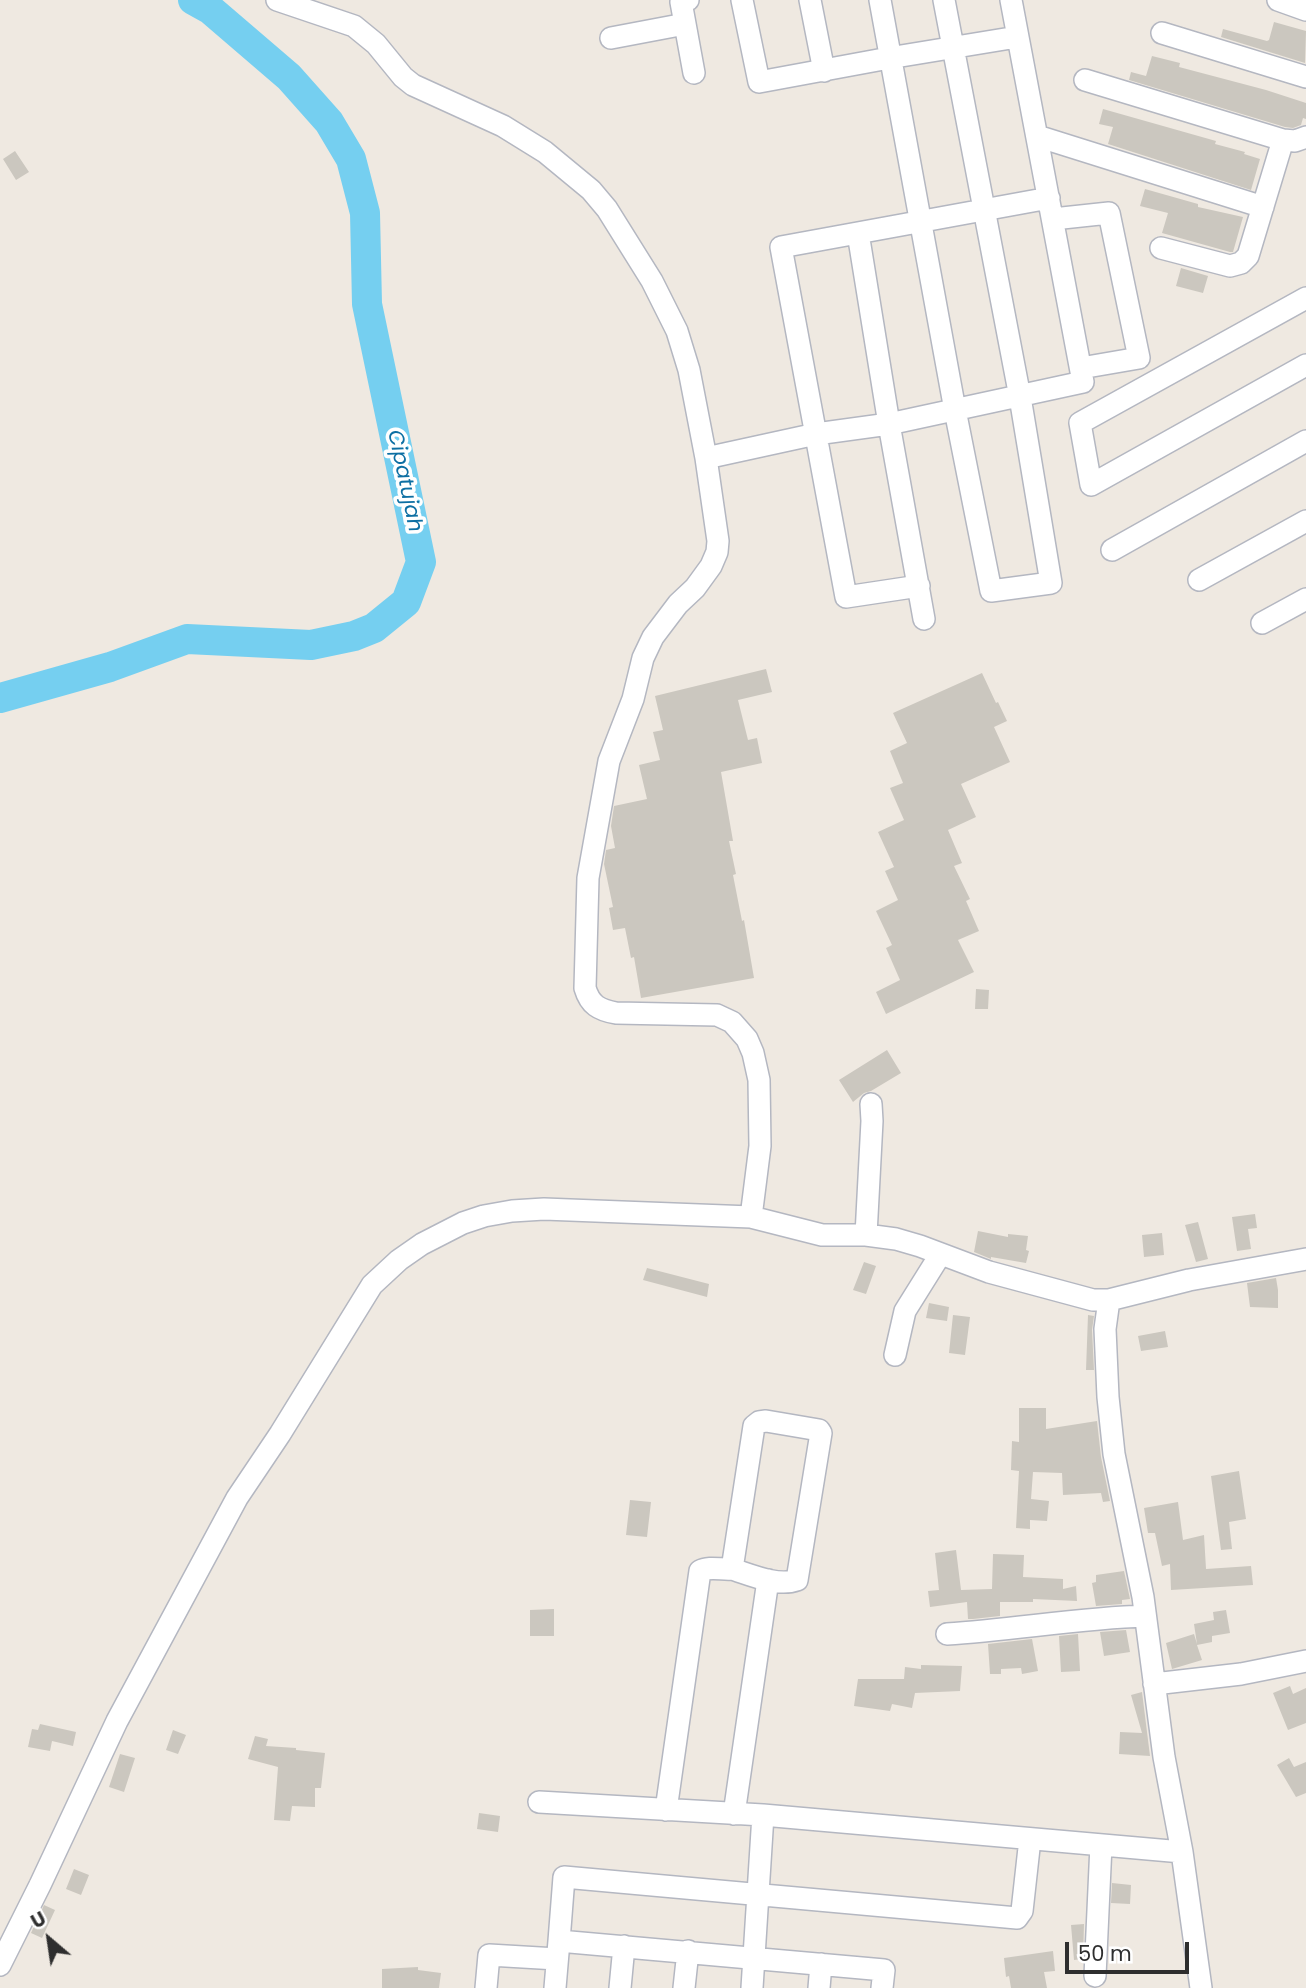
<!DOCTYPE html>
<style>
body{margin:0}
#map{position:relative;width:1306px;height:1988px;overflow:hidden;background:#efe9e1;font-family:Poppins,sans-serif}
canvas{display:block}
.north{position:absolute;left:14px;top:1904px;width:70px;height:70px;-webkit-text-stroke:5px #fff;paint-order:stroke;rotate:331deg;font-size:19px;font-weight:700;line-height:28px;text-align:center;color:#2e2e2e}
.north::after{content:'';display:block;margin:auto;width:24px;height:32px;background:#2e2e2e;clip-path:polygon(50% 0,100% 100%,50% 72%,0 100%)}
.scale{position:absolute;left:1065px;top:1942px;width:124px;height:32px;box-sizing:border-box;border:4px solid #2e2e2e;border-top:0;padding-left:9px;font-size:21px;line-height:24px;white-space:nowrap;color:#2e2e2e;-webkit-text-stroke:5px #fff;paint-order:stroke}
</style>
<div id="map">
<canvas width="1306" height="1988"></canvas>
<div class="north">U</div>
<div class="scale">50 m</div>
</div>
<script>
const ctx = document.querySelector('canvas').getContext('2d');
ctx.lineJoin = 'round';
function trace(path, color, width, dash) {
  ctx.strokeStyle = color;
  ctx.lineWidth = width;
  ctx.lineCap = dash ? 'butt' : 'round';
  ctx.setLineDash(dash || []);
  ctx.stroke(path);
}
function fillPath(path, color) {
  ctx.fillStyle = color;
  ctx.fill(path, 'evenodd');
}
function label(font, color, halo, rows, align = 'center') {
  ctx.font = font + ' Poppins,sans-serif';
  ctx.lineWidth = 7;
  ctx.setLineDash([]);
  ctx.textBaseline = 'middle';
  ctx.strokeStyle = halo;
  ctx.fillStyle = color;
  for (const [text, x, y, turn = 0] of rows) {
    ctx.save();
    ctx.translate(x, y);
    ctx.rotate((+turn || 0) * Math.PI / 180);
    ctx.textAlign = isNaN(turn) ? turn : align;
    if (halo) ctx.strokeText(text, 0, 0);
    ctx.fillText(text, 0, 0);
    ctx.restore();
  }
}
const river = new Path2D(`
 M0,698L110,667L187,639L311,645L354,636L374,628L406,602L421,562L367,304L365,213L351,159L329,122L289,77L211,10L193,0`);
const building = new Path2D(`
 M1274,22L1306,31L1305,63L1221,37L1223,29L1267,41L1269,40Z
 M1152,56L1180,63L1179,67L1266,90L1306,103V119L1303,118L1301,125L1293,128L1285,127L1129,80L1131,72L1146,76Z
 M1103,109L1216,141L1215,144L1245,152L1244,154L1260,159L1251,190L1108,144L1113,127L1099,124Z
 M15,151L29,172L16,180L3,159Z
 M1145,189L1198,204V207L1243,217L1233,252H1230L1162,233L1168,213L1140,206Z
 M1181,268L1208,276L1203,293L1176,286Z
 M766,669L772,692L738,700L748,740L757,738L762,763L721,772L733,841H729L736,874L733,875L742,921L744,920L754,978L641,998L634,957L631,958L625,928L613,930L609,908L613,907L604,864L606,850L615,848L611,826L614,806L647,799L639,765L660,760L653,732L663,730L655,696Z
 M982,673L996,703L998,702L1007,721L994,727L1010,762L961,784L976,817L948,830L962,863L954,866L970,899L966,901L979,931L958,940L974,972L886,1014L876,992L900,980L886,948L892,945L876,911L898,900L885,871L894,867L878,832L904,820L890,788L903,783L890,751L907,743L893,713Z
 M976,989L989,990L988,1009H975Z
 M887,1050L901,1073L871,1091L864,1093L853,1102L839,1080Z
 M1255,1214L1257,1228L1248,1229L1251,1249L1237,1251L1232,1217Z
 M1198,1222L1208,1259L1196,1262L1185,1225Z
 M978,1231L1008,1237V1234L1028,1236L1026,1250L1029,1251L1026,1263L991,1257V1259L974,1252Z
 M1162,1233L1164,1255L1144,1257L1142,1235Z
 M864,1262L876,1266L866,1294L853,1290Z
 M647,1268L709,1284L707,1297L643,1280Z
 M1276,1278L1278,1290V1308L1250,1307L1247,1283Z
 M929,1303L949,1307L947,1321L926,1318Z
 M953,1315L970,1317L965,1355L949,1353Z
 M1088,1315L1094,1316L1092,1330L1094,1370H1086Z
 M1165,1331L1168,1347L1141,1351L1138,1336Z
 M1019,1408H1046V1429L1097,1421L1101,1457L1110,1501L1103,1502L1101,1493L1063,1495L1062,1473L1033,1472L1031,1499L1049,1501L1047,1521L1030,1520V1529L1016,1528L1019,1471L1011,1470L1012,1441L1019,1442Z
 M1239,1471L1246,1519L1229,1522L1232,1549L1221,1550L1211,1476Z
 M630,1500L651,1502L647,1537L626,1535Z
 M1178,1502L1183,1540L1204,1535L1206,1569L1251,1566L1253,1585L1171,1590L1170,1564L1162,1566L1155,1533H1148L1144,1508Z
 M956,1550L961,1590L992,1589L993,1554L1024,1555L1023,1577L1063,1579V1589L1076,1586L1077,1601L1033,1599V1602H1000V1616L973,1619H968L967,1602L930,1607L928,1591L939,1590L935,1553Z
 M1124,1571L1130,1599L1122,1600V1604L1096,1606L1092,1583L1096,1582V1575Z
 M554,1609V1636H530V1610Z
 M1226,1610L1230,1633L1212,1636V1642L1197,1645L1202,1660L1172,1669L1166,1643L1194,1634L1197,1644L1194,1624L1214,1620L1213,1612Z
 M1126,1630L1130,1652L1104,1656L1100,1632Z
 M1078,1634L1080,1671L1061,1672L1059,1636Z
 M1032,1639L1038,1671L1022,1674L1021,1668L1001,1669V1674H990L988,1644Z
 M921,1665L962,1666L960,1691L915,1693L912,1708L892,1704L890,1711L854,1706L858,1679H904L905,1667L921,1669Z
 M1290,1686L1293,1694L1306,1688V1723L1288,1730L1273,1693Z
 M1142,1692L1150,1756L1119,1754L1120,1732L1142,1733L1131,1695Z
 M40,1724L76,1732L73,1746L52,1741L50,1751L28,1747L32,1729L38,1730Z
 M173,1730L186,1735L178,1754L166,1750Z
 M255,1736L268,1739L266,1746L296,1748V1750L325,1753L321,1788H315V1807L292,1806L290,1821L274,1820L278,1767L248,1759Z
 M120,1754L135,1758L124,1792L109,1787Z
 M1289,1758L1294,1767L1306,1762V1793L1296,1797L1277,1765Z
 M479,1813L500,1816L498,1832L477,1829Z
 M74,1869L89,1875L81,1895L66,1889Z
 M1112,1883L1131,1885L1130,1904L1111,1903Z
 M44,1905L55,1910L42,1938L31,1933Z
 M1084,1924L1083,1959L1074,1960L1071,1925Z
 M1053,1951L1055,1971L1044,1972L1047,1988H1011L1009,1976L1006,1977L1004,1958Z
 M418,1967V1970L441,1973L439,1988H382V1969Z`);
const minor = new Path2D(`
 M277,0L354,26L376,44L403,77L413,85L503,126L545,152L591,190L607,209L652,281L677,331L689,370L706,458L718,541L717,552L711,566L695,588L678,604L653,637L643,658L633,699L609,761L588,878L585,988C590,1005 599,1010 616,1013L717,1015L732,1022L747,1039L753,1053L759,1080L760,1146L751,1217
 M688,0L681,2L694,73
 M742,0L759,82L889,58L1017,37
 M810,0L824,71
 M880,0L955,410L991,591L1051,583L1020,397L944,0
 M1278,0L1306,10
 M1162,33L1306,77
 M611,38L685,24
 M1085,80L1283,140L1295,141L1306,137
 M1037,136L1263,207
 M1053,219L1109,213L1139,358L1081,368
 M858,233L889,424L924,619
 M1161,248L1230,266L1241,263L1248,256L1283,140
 M1306,298L1080,423L1091,485L1306,365
 M706,458L816,434L889,424L1083,382L1011,0
 M1112,550L1306,441
 M1199,580L1306,521
 M919,586L846,597L781,247L1049,198
 M1262,623L1306,599
 M866,1235L872,1121L871,1104
 M1109,1300L1105,1329L1108,1397L1114,1454L1143,1597L1164,1757L1182,1852L1201,1988
 M895,1355L905,1311L940,1255
 M947,1634C1013,1630 1079,1618 1145,1616
 M1154,1684L1241,1674L1306,1661
 M539,1802L763,1815L1182,1852
 M666,1810L700,1571C709,1566 722,1570 732,1569L754,1426L759,1422L766,1421L819,1430L821,1433L797,1580C778,1587 751,1575 732,1569
 M734,1814L768,1580
 M559,1941L564,1877L1017,1918L1022,1911L1030,1839
 M0,1965L40,1885L117,1721L237,1498L280,1434L372,1285L399,1260L422,1244L463,1223L484,1216L512,1211L544,1209L751,1217L822,1235H866L896,1239L920,1246L989,1272L1093,1300H1109L1189,1280L1306,1259
 M1095,1976L1101,1845
 M486,1988L489,1955L557,1959
 M555,1988L559,1941L884,1970L882,1988
 M620,1988L624,1946
 M684,1988L688,1951
 M752,1988L763,1815
 M819,1988L821,1964`);
const waterNames = [
 ["Cipatujah",404,481,78]
];
trace(river, '#75cff0', 30);
fillPath(building, '#cbc7bf');
trace(minor, '#b4b7c1', 24);
trace(minor, '#fff', 21);
label('italic 21px', '#0d6fa3', '#fff', waterNames);
</script>
